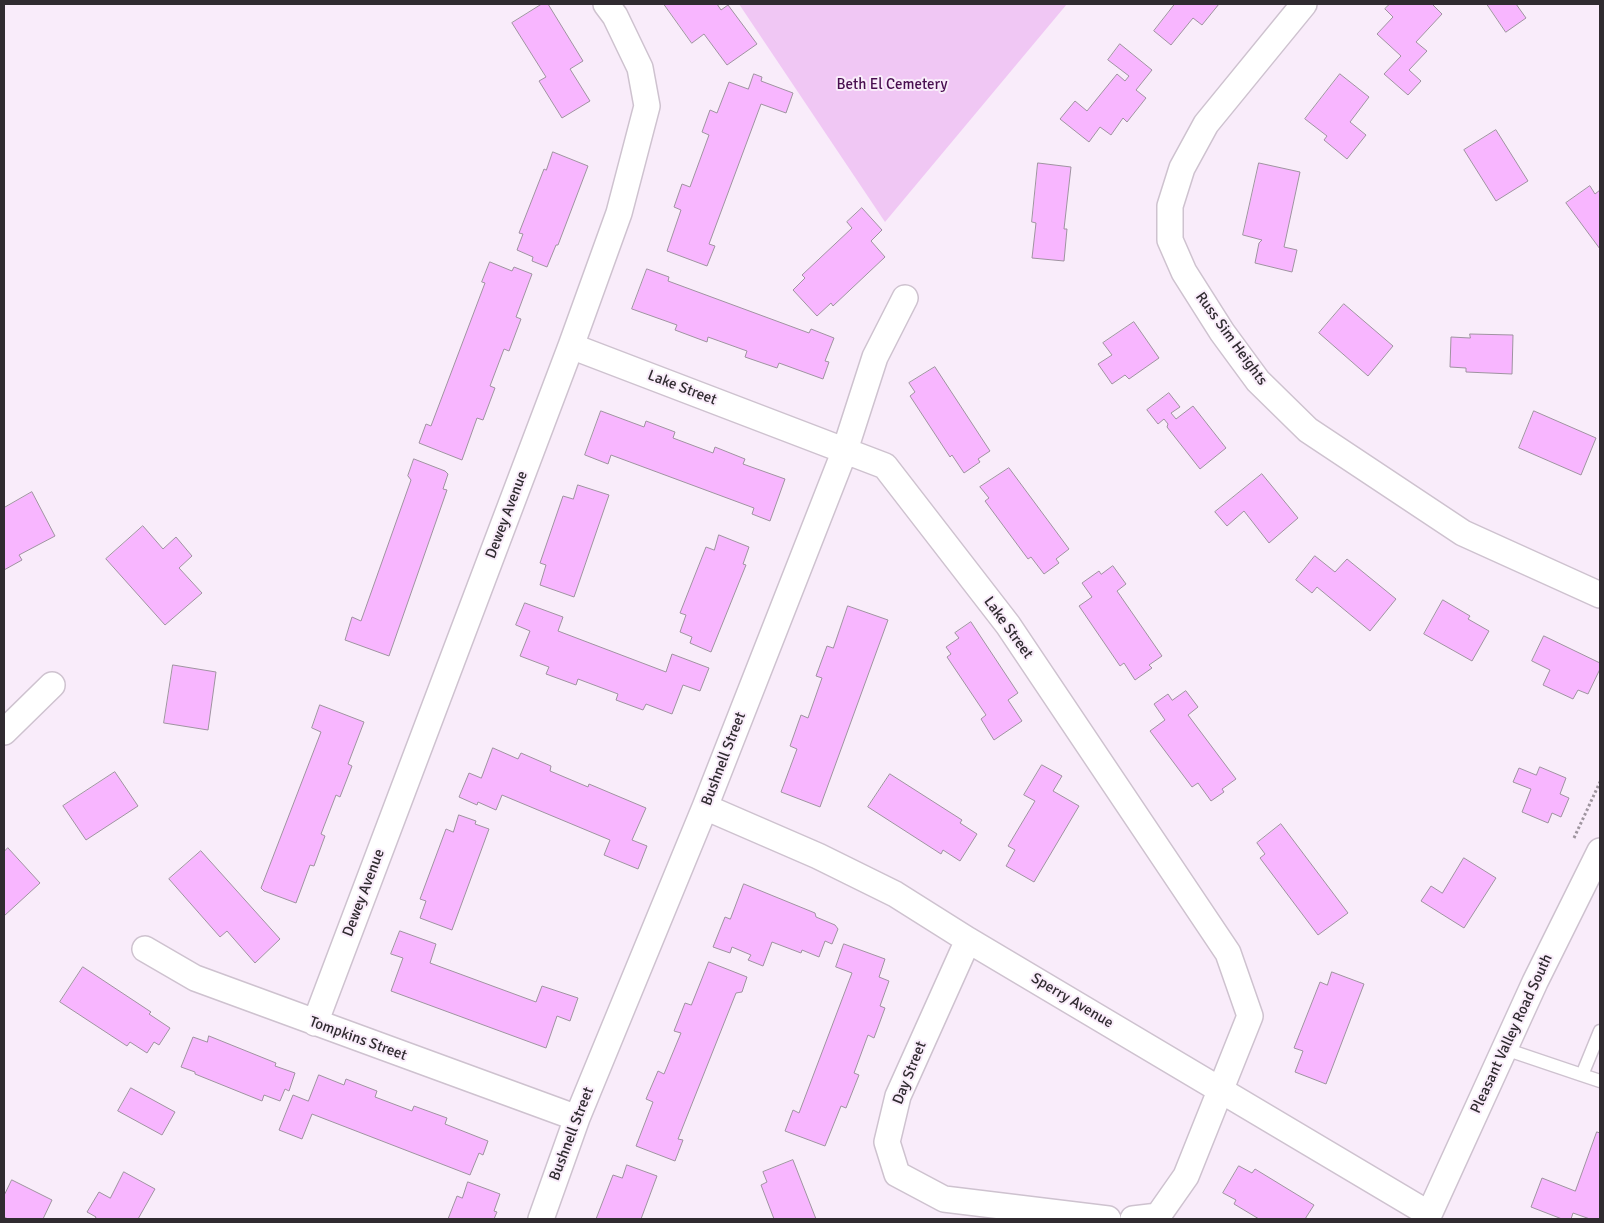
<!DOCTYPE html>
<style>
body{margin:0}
#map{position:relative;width:1604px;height:1223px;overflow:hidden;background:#f9ecfa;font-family:Signika,sans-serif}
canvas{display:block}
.frame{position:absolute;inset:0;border:5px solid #302b30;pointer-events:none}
</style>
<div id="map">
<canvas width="1604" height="1223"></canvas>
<div class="frame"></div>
</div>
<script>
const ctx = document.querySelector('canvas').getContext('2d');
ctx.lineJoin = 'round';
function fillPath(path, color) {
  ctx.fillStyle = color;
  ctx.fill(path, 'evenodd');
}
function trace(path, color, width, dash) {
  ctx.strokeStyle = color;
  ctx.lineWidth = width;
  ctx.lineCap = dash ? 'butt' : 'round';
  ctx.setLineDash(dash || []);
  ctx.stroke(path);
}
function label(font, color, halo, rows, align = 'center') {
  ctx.font = font + ' Signika,sans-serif';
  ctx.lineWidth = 4;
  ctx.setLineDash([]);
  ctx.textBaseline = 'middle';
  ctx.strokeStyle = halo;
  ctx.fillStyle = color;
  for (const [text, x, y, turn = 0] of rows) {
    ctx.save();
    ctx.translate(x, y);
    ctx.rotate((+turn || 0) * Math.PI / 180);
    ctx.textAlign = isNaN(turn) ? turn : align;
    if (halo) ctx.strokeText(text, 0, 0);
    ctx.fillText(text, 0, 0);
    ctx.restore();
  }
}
const green = new Path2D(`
 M739,4H1067L885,222Z`);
const building = new Path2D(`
 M542,4H548L583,61L570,69L590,101L562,118L539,81L546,77L512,23Z
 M664,4H717L721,10L728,5L757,44L727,65L704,34L692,43Z
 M1175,4H1219L1202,25L1193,18L1171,45L1154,31Z
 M1390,4H1432L1442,14L1416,42L1427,51L1409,70L1421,81L1408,95L1384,74L1401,56L1377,34L1393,17L1385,9Z
 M1487,4H1516L1526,18L1506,32Z
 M1120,44L1152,70L1136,90L1146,98L1127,122L1123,118L1111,135L1100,127L1089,142L1060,119L1075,101L1087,111L1117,74L1125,81L1129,76L1108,60Z
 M754,74L762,77L761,81L793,93L786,113L761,104L709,244L715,246L707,266L667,251L681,210L674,207L682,184L690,187L709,135L702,132L710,110L717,113L729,82L748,89Z
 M1340,74L1369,97L1350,122L1366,135L1347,159L1324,140L1327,136L1305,119Z
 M1496,130L1528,181L1496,201L1464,150Z
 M553,152L588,166L558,245H556L547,267L532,261L533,257L517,250L523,234L519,233L544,169L546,170Z
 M1038,163L1071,167L1064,229H1067L1064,261L1032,258L1036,223L1032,222Z
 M1259,163L1300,172L1284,247L1297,250L1292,272L1255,263L1259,243L1262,240L1243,235Z
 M1590,186L1595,194L1600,190V249L1566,203Z
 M862,208L882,230L871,241L885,257L833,306L831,303L817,316L793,290L805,278L802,275L852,228L847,222Z
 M490,262L512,271L514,267L532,274L516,317L521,319L509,351L504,349L490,386L495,388L483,420L477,418L462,460L419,443L426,424L431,426L485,283L482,282Z
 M647,269L669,277L668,281L809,333L811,329L834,338L825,361L829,362L823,379L779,363L777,368L745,357L747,351L708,337L707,342L675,330L677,325L632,309Z
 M1344,304L1393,346L1368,376L1319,333Z
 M1134,322L1159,358L1129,379L1125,375L1112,384L1098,364L1112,355L1103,343Z
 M1470,334L1513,335L1512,374L1466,372V368L1450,367L1451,337L1470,338Z
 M935,367L990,451L978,459L980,462L964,473L952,455L950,457L910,396L915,392L909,383Z
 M1169,393L1180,407L1171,413L1176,419L1193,406L1226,448L1200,469L1167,427L1168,424L1164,419L1158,424L1147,410Z
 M601,411L644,427L646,421L675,432L673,438L713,453L715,447L745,459L743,464L785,479L770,521L752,514L754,508L611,455L608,464L585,455Z
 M1534,411L1596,438L1581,475L1519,448Z
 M414,459L445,471L448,474L443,489L447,490L389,656L345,640L352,617L361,621L411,480L408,476Z
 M1009,468L1069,549L1056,559L1059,563L1044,574L1031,557L1028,559L985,501L989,498L980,487Z
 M1262,474L1298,518L1269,543L1244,511L1227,526L1215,512Z
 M578,485L609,495L574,597L540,585L546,565L540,563L563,496L573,499Z
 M32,492L55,536L19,555L22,560L4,570V508Z
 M143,526L163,549L176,537L192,556L179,568L202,593L165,625L106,559Z
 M719,535L749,547L743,564L746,565L711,652L690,643L692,637L680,632L686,615L680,613L706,547L714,550Z
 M1315,556L1335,572L1347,559L1396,599L1370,631L1317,587L1312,593L1296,580Z
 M1113,566L1126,584L1117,591L1162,656L1149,665L1152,668L1135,680L1124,663L1120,666L1079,606L1092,597L1082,583L1099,571L1101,574Z
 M1443,600L1470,616L1468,619L1489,631L1472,661L1424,634Z
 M525,603L563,617L558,631L666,672L672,654L709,668L700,691L683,685L672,714L646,704L643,710L616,700L618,694L578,679L576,685L546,674L549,667L520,656L530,631L516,625Z
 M848,606L888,620L820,807L781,792L797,749L790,746L801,715L808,718L822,678L816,676L827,646L833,648Z
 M971,622L1018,693L1008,700L1022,721L994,740L981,719L986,715L947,657L951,654L946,647L959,638L955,633Z
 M1544,636L1600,663V669L1588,694L1578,690L1573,699L1543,685L1550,670L1532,661Z
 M173,665L216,672L208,730L164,723Z
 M1186,691L1198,707L1188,715L1236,779L1222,789L1224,792L1211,801L1198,783L1192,787L1150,731L1165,720L1154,704L1168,694L1172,700Z
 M320,705L364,722L348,764L352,766L340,797L336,795L321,834L325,836L314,866L310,865L296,903L264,891L261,888L321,732L312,728Z
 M493,748L518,759L521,753L551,766L550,771L588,787L589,784L646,808L632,840L647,846L638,869L604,855L610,840L502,795L496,810L478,802L477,805L459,797L469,773L481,778Z
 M1042,765L1062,776L1053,791L1079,806L1034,882L1006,866L1015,850L1008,846L1035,801L1024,795Z
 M1540,767L1566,778L1560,794L1569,798L1561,817L1552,813L1548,823L1522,812L1531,789L1513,782L1519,768L1536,775Z
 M115,772L138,806L86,840L63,806Z
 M890,774L962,820L960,823L977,834L960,861L943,850L941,854L868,807Z
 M459,815L476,821L475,824L489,829L452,930L420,918L426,901L420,899L446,829L453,832Z
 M1281,824L1348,913L1318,935L1260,858L1265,854L1257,843Z
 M8,848L40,883L4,916V852Z
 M201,851L280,939L255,963L227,931L220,937L169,879Z
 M1464,858L1496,878L1464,928L1421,901L1431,886L1442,893Z
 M744,884L815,913L816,917L835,925L838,929L832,944L825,941L819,957L802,950L801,953L772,942L763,966L748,960L751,955L732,947L730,953L713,947L725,917L730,919Z
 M400,931L436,944L430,963L536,1002L542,986L578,998L570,1021L557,1016L546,1048L391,991L403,958L391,954Z
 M844,944L885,959L879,977L889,981L880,1006L885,1008L874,1038L868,1035L854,1073L859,1075L846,1108L841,1106L825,1146L785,1131L793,1110L799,1113L852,973L836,967Z
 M709,962L747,977L742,992L736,993L678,1139L683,1140L675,1161L636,1146L653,1102L646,1099L658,1071L664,1074L681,1033L674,1031L685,1003L691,1005Z
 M83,967L151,1012L149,1014L170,1028L159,1045L154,1042L147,1053L130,1042L127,1046L60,1002Z
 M1332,972L1364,984L1326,1084L1295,1072L1303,1051L1294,1048L1320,982L1327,985Z
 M209,1036L276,1063L275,1066L295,1073L289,1091L285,1089L280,1101L264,1095L262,1101L195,1074V1072L181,1067L193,1037L207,1042Z
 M319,1075L344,1085L346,1079L377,1091L375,1097L412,1111L414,1106L447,1118L445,1124L488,1141L483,1155L479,1153L470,1175L312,1114L302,1139L279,1130L293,1095L308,1101Z
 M131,1088L175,1112L162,1135L118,1111Z
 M1597,1132L1600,1133V1219H1590L1573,1213L1571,1219H1562L1531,1207L1542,1178L1575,1191Z
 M793,1160L816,1219H774L761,1185L767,1182L763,1172Z
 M627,1165L657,1176L641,1219H596L613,1175L622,1178Z
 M1239,1166L1252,1173L1255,1169L1314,1205L1305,1219H1259L1234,1204L1236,1200L1223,1193Z
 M124,1172L155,1189L138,1219H95L96,1217L87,1212L99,1192L110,1198Z
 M12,1180L52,1200L43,1219H8L4,1217V1196Z
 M468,1182L500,1194L494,1211L497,1212L494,1219H448L457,1196L462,1198Z`);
const path = new Path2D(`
 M1574,838L1600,782`);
const lane = new Path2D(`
 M1600,1031L1582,1075L1600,1081
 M1505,1049L1582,1075`);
const street = new Path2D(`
 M1304,4L1206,124L1182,168L1170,206V240L1184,272L1222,332L1258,381L1308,430L1463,533L1600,595
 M571,346L885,466L1008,625L1228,953L1250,1016L1186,1176L1158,1216L1133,1219
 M4,732L52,685
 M705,807L818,856L895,894L968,940L1429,1214
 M968,940L898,1096L887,1142L897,1174L944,1199L1108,1219
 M145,949L195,978L577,1118
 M315,1023L571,346L619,213L647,106L640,68L615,16L606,4
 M541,1219L577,1118L705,807L845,450L875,357L905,298
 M1427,1219L1535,982L1600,851`);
const parkNames = [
 ["Beth El Cemetery",892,85]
];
const streetNames = [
 ["Russ Sim Heights",1231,339,54],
 ["Lake Street",682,388,21],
 ["Dewey Avenue",507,515,-69],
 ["Lake Street",1008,628,54],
 ["Bushnell Street",724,759,-69],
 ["Dewey Avenue",364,893,-69],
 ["Sperry Avenue",1072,1001,31],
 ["Pleasant Valley Road South",1512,1034,-65],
 ["Tompkins Street",358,1039,20],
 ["Day Street",910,1073,-68],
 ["Bushnell Street",572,1134,-69]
];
fillPath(green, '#f0c7f4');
fillPath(building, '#f8b6ff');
trace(building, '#9f93a0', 1);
trace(lane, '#cec2cf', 15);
trace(street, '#cec2cf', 28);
trace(path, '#9e949e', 3, [2.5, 2.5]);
trace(lane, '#fff', 12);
trace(street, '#fff', 25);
label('15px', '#480e4f', '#f9ecfa', parkNames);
label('15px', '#302b30', '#f9ecfa', streetNames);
</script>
